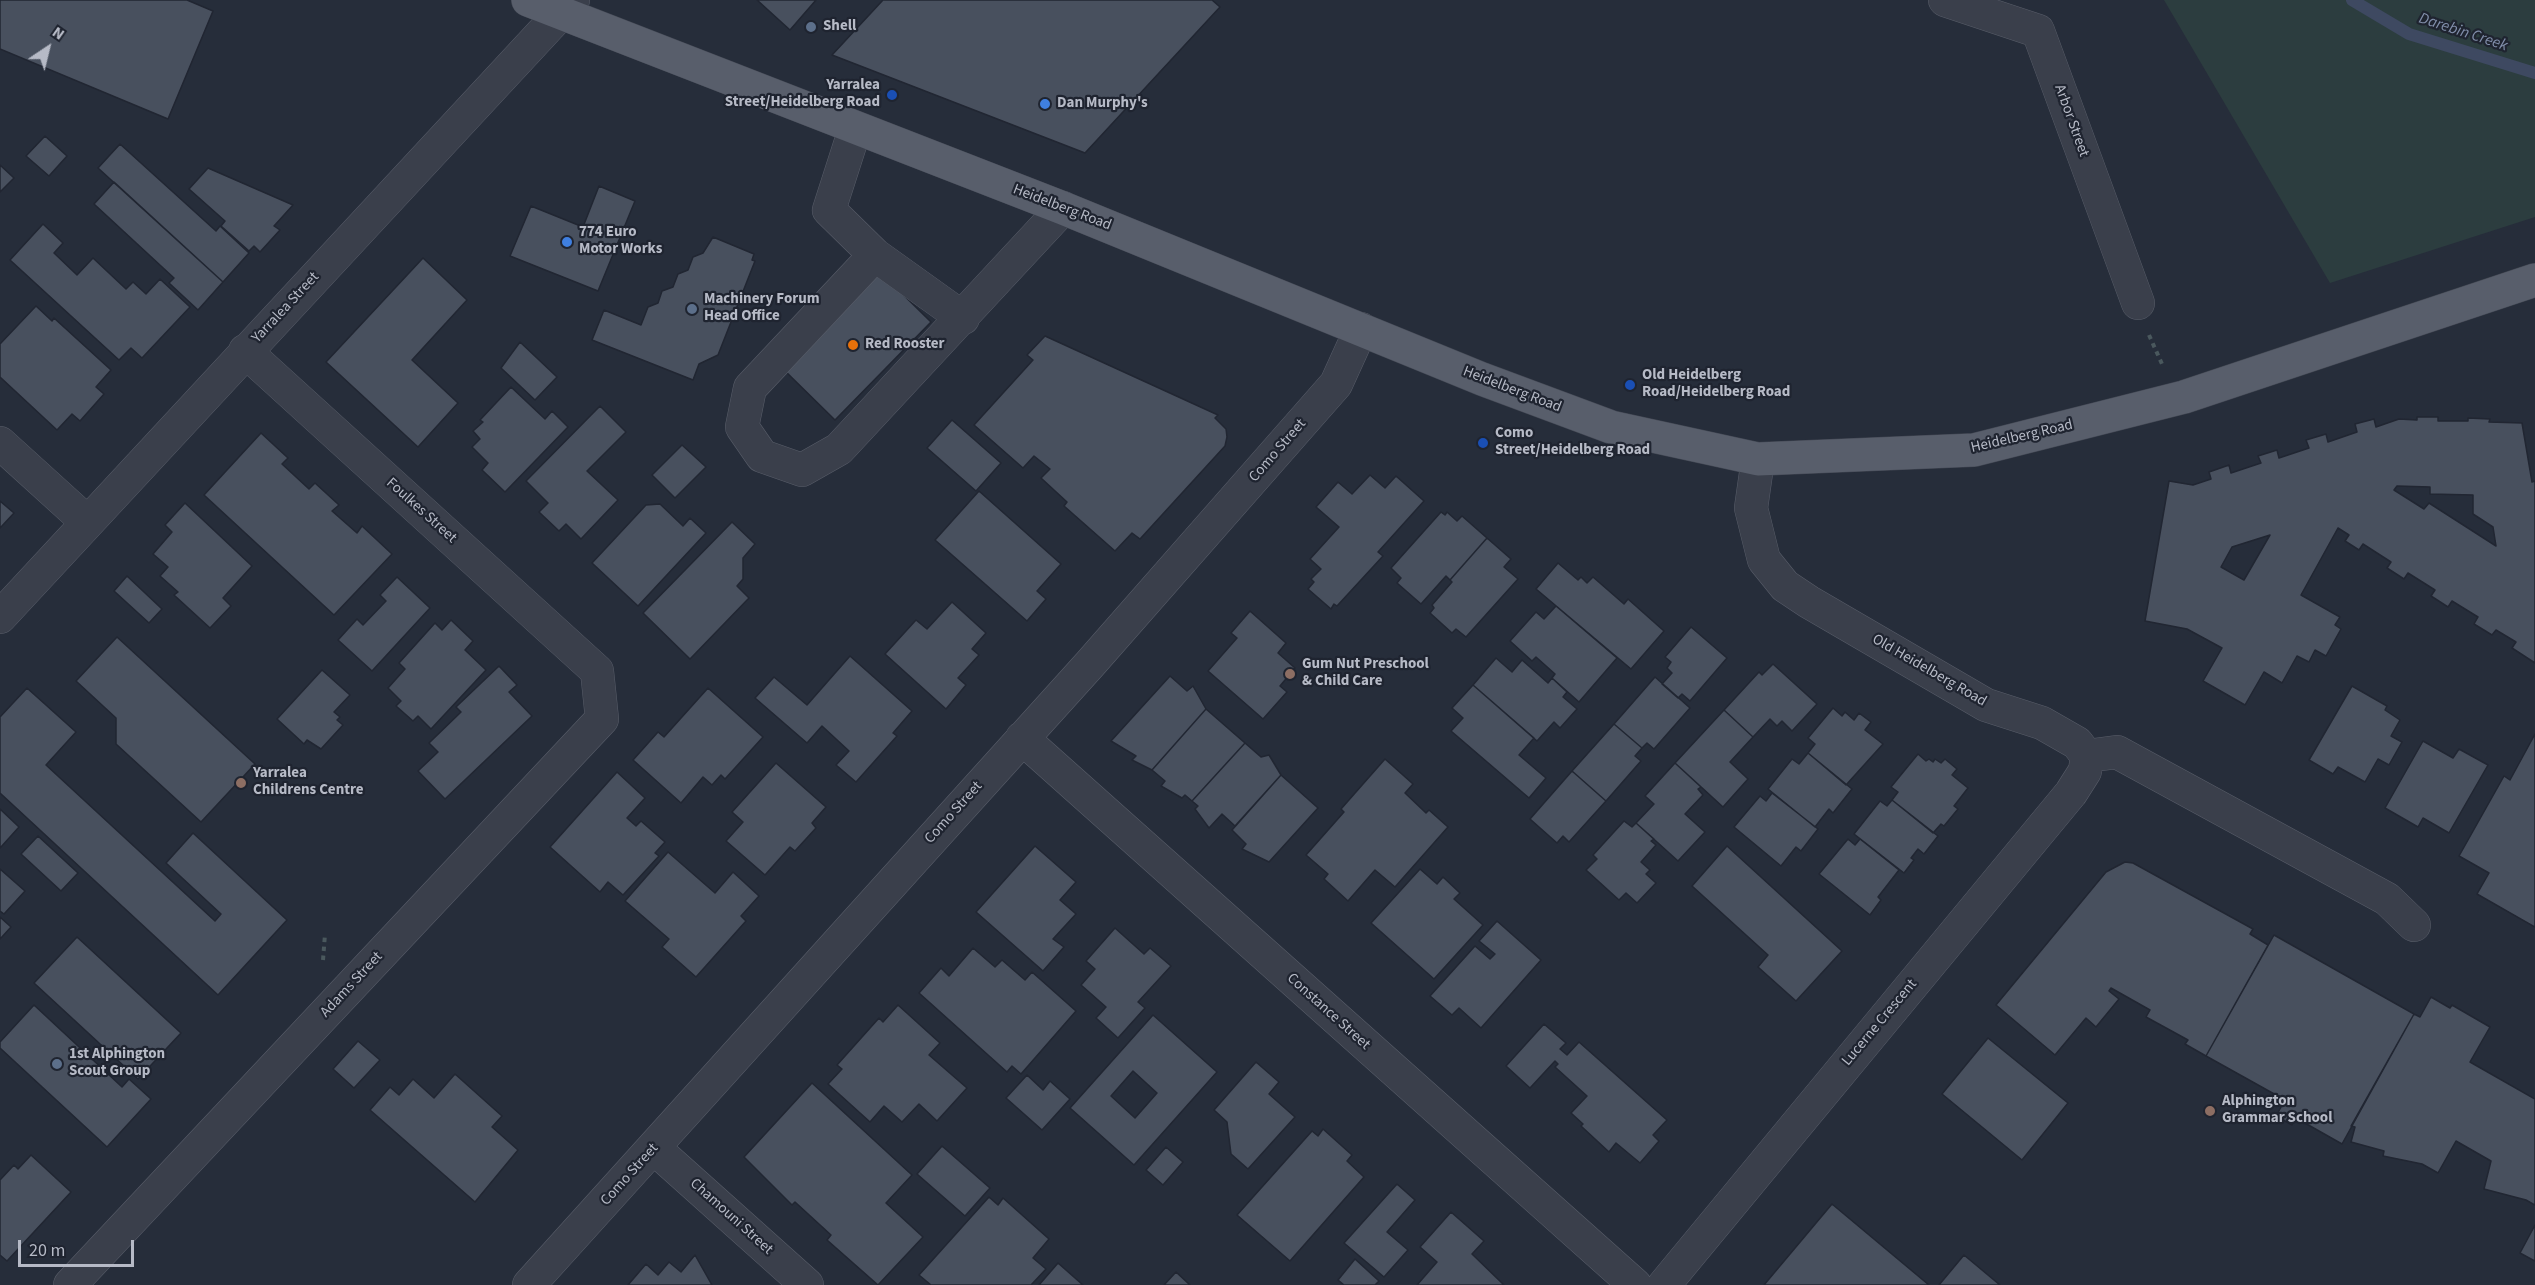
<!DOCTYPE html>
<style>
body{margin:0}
#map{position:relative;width:2535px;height:1285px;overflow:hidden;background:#262d3a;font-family:"Source Sans 3",sans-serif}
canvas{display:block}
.north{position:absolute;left:18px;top:18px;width:60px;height:60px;-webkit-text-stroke:4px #1f2430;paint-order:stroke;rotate:35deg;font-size:16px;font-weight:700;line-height:24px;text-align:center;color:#b6bac6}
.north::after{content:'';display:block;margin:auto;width:21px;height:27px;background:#b6bac6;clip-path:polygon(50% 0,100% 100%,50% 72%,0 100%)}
.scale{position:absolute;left:18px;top:1240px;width:116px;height:27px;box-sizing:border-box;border:3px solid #b6bac6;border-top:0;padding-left:8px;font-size:18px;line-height:21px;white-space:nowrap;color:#b6bac6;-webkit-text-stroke:4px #1f2430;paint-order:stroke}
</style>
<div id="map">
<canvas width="2535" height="1285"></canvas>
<div class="north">N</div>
<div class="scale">20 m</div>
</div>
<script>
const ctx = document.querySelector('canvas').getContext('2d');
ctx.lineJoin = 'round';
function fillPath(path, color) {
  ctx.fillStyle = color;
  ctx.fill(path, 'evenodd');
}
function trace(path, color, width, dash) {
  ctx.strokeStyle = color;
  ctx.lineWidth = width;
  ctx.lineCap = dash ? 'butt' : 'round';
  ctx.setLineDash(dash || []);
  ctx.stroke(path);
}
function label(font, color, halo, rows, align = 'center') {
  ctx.font = font + ' "Source Sans 3",sans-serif';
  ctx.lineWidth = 4.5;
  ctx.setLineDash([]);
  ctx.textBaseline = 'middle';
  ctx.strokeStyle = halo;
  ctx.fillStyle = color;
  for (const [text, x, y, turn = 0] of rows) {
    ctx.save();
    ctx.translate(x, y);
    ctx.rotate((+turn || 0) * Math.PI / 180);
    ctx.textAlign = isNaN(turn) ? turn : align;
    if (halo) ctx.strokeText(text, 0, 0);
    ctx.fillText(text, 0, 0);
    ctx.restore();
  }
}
const green = new Path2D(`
 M2164,0H2535V217L2330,283Z`);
const stream = new Path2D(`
 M2352,0L2409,34L2535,73`);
const building = new Path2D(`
 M0,0H187L213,11L168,119L0,49Z
 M757,0H816L790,30Z
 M883,0H1212L1220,7L1085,153L832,55Z
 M45,136L67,156L49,176L26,156Z
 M120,144L216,231L220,226L249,253L223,282L98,168Z
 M0,165L14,178L0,192Z
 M208,168L293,205L274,226L280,230L260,252L254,246L249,251L221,226L225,221L189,189Z
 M114,182L223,282L198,310L169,283L174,278L94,204Z
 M599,186L635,201L598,291L510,256L531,206L583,227Z
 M43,224L63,243L54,253L77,275L93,258L126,289L133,282L146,294L160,279L190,307L142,358L131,348L119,360L10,260Z
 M713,237L754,254L752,260L755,261L718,355L699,364L693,380L592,340L604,310L641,325L648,307L658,303L662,291L673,287L678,274L688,270L693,257L703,253Z
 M423,258L467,300L412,360L458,403L418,447L326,362Z
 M876,268L931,322L835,420L779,365Z
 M36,306L52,321L54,318L111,370L96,387L104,394L80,421L72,414L57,430L0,377V344Z
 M1045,336L1218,415L1215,418L1226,429L1227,437L1225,446L1140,539L1132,533L1115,551L1064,506L1067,502L1041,478L1050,469L1034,456L1023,468L974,425L1033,360L1027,355Z
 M520,342L557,377L535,400L501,368Z
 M511,387L545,419L552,411L568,427L505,492L482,470L488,463L472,447L480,439L473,431L483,422L480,420Z
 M600,406L626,432L587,471L618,500L581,539L566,524L559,531L539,512L548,503L526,481Z
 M2417,417H2438V421H2468V418L2490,419L2489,422L2522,423L2532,482L2535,481V663L2512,648L2516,642L2496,630L2492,635L2474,624L2478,617L2452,601L2448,607L2431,596L2435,590L2408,573L2404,579L2387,568L2391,562L2363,544L2359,550L2345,541L2349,535L2338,528L2301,595L2340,617L2335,625L2341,629L2326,656L2315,650L2309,662L2297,656L2282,683L2264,672L2245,705L2203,681L2222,648L2187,629L2145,621L2169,481L2193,485L2211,479L2209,472L2229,465L2231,473L2261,463L2258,456L2277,450L2279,458L2309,448L2306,440L2326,434L2328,442L2357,432L2355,424L2374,419L2376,427L2399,419L2417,420ZM2397,486L2430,487V494L2473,495V514L2493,527L2496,546L2429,503L2424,509L2394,490ZM2270,535L2244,580L2221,567L2232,547Z
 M952,420L1001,463L976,491L927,448Z
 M261,433L288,458L282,464L309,489L315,483L339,505L332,511L357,533L362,526L392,554L334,615L204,495Z
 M682,445L706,467L675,498L652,475Z
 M1370,475L1385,488L1396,476L1424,501L1378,552L1383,556L1337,606L1334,604L1331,609L1308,589L1314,582L1311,579L1321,569L1310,559L1339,527L1316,507L1338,482L1352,494Z
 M979,491L1061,564L1037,591L1046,599L1027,621L935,540Z
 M0,501L14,513L0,528Z
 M185,503L252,566L223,598L231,606L210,628L174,595L178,592L160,576L168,567L153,554L172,532L165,525Z
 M660,504L683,526L690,518L706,533L638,606L592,563L646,505Z
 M1441,512L1445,515L1447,512L1457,521L1462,516L1487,538L1450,580L1446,576L1421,604L1397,583L1401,578L1391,568Z
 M732,522L755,544L743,558V579L737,586L749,598L690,659L643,613Z
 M1487,538L1511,559L1504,567L1518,579L1466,637L1456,629L1452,633L1430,613L1434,608L1432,605L1452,582L1450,580Z
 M1558,563L1578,580L1581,577L1587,583L1593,577L1624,604L1628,599L1664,631L1631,669L1536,589Z
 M127,576L162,609L149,623L114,591Z
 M397,577L430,608L372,671L338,640L357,619L363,625L386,601L380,595Z
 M952,602L986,633L972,649L979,655L958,678L966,685L946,709L885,654L916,620L927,629Z
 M1556,606L1617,658L1579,702L1552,678L1555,674L1536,657L1532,661L1510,641L1536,612L1544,619Z
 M1250,611L1286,643L1278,653L1295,668L1280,686L1287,692L1263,719L1208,671L1237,638L1231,633Z
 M451,620L473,641L465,650L486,670L431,729L418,716L413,721L396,706L401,701L388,688L405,669L399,663L435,623L442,630Z
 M1691,627L1727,658L1690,701L1682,694L1678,698L1662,684L1672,673L1667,668L1671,662L1665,657Z
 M117,637L255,764L201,822L116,744V718L76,681Z
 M850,656L912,711L893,733L897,736L856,782L836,765L849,751L822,726L807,743L755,698L774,677L807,705Z
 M1496,658L1512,672L1522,660L1548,683L1552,678L1567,692L1563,697L1577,709L1560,728L1554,722L1537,741L1473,685Z
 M1773,664L1817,704L1792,731L1782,721L1777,726L1770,719L1753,737L1724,710L1759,672L1762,675Z
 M499,666L517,685L509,692L532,716L445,799L418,771L438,752L429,743L461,712L456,707Z
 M322,670L350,695L334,712L340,717L337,720L343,725L321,749L307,740L304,744L277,719Z
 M1170,676L1187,691L1193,686L1206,709L1152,770L1132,760L1136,756L1111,741Z
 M1655,677L1690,708L1654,749L1647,743L1642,748L1614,724Z
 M1473,685L1534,738L1519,755L1546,778L1529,798L1451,731L1463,718L1452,708Z
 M2352,686L2387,706L2385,710L2400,720L2391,736L2402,742L2389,765L2378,759L2365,782L2338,767L2333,774L2309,760Z
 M27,688L76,732L46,765L215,921L221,914L166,863L193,833L287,920L218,995L0,793V717Z
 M708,688L763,737L725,779L721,775L712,785L703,777L681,803L633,760L658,732L664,737Z
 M1833,708L1842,716L1845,712L1854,720L1859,713L1871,722L1865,730L1883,744L1846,785L1808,753L1815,744L1808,738Z
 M1206,709L1245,743L1192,801L1185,795L1182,798L1161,786L1165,781L1152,770Z
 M1724,710L1753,737L1730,762L1748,779L1723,807L1675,763Z
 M1614,724L1642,748L1635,756L1641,761L1606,801L1572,771Z
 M2535,734V927L2477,894L2489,873L2459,856L2504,776L2510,780Z
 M2423,741L2453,758L2459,749L2488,765L2449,833L2423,818L2418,827L2385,808Z
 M1245,743L1261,757L1269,755L1281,775L1235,826L1222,814L1209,828L1195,809L1198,806L1192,801Z
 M1808,753L1852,789L1833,813L1829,809L1815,827L1768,789L1792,759L1799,764Z
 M1918,754L1926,761L1929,759L1933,762L1935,759L1941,763L1945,759L1957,769L1952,775L1968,788L1954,806L1958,809L1944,826L1941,824L1933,833L1892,800L1898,792L1891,787Z
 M1385,759L1413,784L1405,793L1426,813L1429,810L1448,827L1395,887L1375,870L1348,901L1324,879L1328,874L1306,855L1344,812L1341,809Z
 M776,763L826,807L812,823L816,828L795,851L790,847L765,875L726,841L743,822L732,812Z
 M1675,763L1701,787L1698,789L1703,795L1685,814L1705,832L1678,861L1636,823L1654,804L1645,796Z
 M1572,771L1606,801L1569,842L1563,836L1557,843L1530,819Z
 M617,772L645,798L627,818L636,826L641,821L665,842L655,853L659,856L623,895L608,882L600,892L550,847Z
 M1281,775L1318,808L1269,862L1242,849L1246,844L1232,830Z
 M1772,793L1818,829L1801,851L1796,847L1781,866L1734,827L1760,796L1766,801Z
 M1892,800L1938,836L1924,854L1918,849L1911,858L1914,860L1904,873L1854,834L1880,801L1887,806Z
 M0,809L19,827L0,848Z
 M1624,821L1632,827L1636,823L1654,839L1651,841L1656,845L1641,862L1650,870L1646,874L1656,883L1637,903L1626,893L1619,900L1586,870L1597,859L1593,855Z
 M38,836L78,873L61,891L21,854Z
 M1848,839L1855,845L1860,839L1899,870L1878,897L1881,900L1870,915L1819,874Z
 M1035,846L1076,882L1060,900L1076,914L1053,939L1064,947L1043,971L976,912Z
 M1727,846L1842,951L1796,1001L1758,967L1768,955L1692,886Z
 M668,852L715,893L733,872L759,896L741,916L746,921L696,977L662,947L669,939L625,901Z
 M2125,862L2133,863L2253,929L2250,934L2268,945L2206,1056L2185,1044L2188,1040L2146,1017L2150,1010L2111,988L2109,991L2119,999L2096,1027L2086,1018L2055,1055L1996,1005L2106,872Z
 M0,869L25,891L4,914L0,911Z
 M1420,869L1437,884L1443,877L1460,893L1454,899L1483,925L1434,979L1371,923Z
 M0,917L11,927L0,939Z
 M1497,921L1541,960L1481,1028L1459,1008L1452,1015L1430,996L1475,946L1490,959L1495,954L1479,941Z
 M1115,928L1144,954L1150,948L1171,966L1138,1002L1145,1008L1118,1038L1096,1018L1106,1007L1081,985L1095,969L1086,961Z
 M2274,935L2414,1014L2342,1144L2296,1118L2292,1125L2276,1116L2285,1100L2206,1056Z
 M77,937L181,1033L138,1079L34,983Z
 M973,948L995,967L1002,960L1025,980L1032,972L1076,1011L1021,1074L1012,1066L1007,1072L919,993L941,968L949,976Z
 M2431,997L2450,1008L2452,1005L2490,1027L2470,1062L2535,1099V1205L2526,1200L2484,1189L2491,1161L2456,1141L2438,1173L2422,1164L2383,1156L2384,1151L2351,1142L2355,1127L2351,1126L2414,1014L2420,1017Z
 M34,1005L122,1087L129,1079L151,1099L107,1147L0,1048V1042Z
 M898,1005L940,1043L929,1055L967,1088L937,1121L919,1104L902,1122L884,1106L870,1122L828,1084L842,1069L837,1065L879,1018L883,1022Z
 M1153,1015L1217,1072L1134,1165L1070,1108ZM1133,1071L1157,1093L1135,1118L1111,1096Z
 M1544,1024L1566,1043L1560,1049L1567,1055L1579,1042L1667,1120L1653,1135L1659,1141L1640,1163L1616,1143L1609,1152L1581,1126L1583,1124L1571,1113L1587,1096L1555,1067L1558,1064L1555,1061L1530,1088L1506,1066Z
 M1988,1038L2068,1103L2022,1160L1942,1094Z
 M358,1041L380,1060L354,1088L333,1069Z
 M1256,1062L1279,1082L1269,1094L1295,1117L1248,1169L1231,1154L1227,1122L1214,1110Z
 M455,1074L502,1116L492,1127L518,1150L475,1202L370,1110L390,1087L399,1095L413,1079L434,1098Z
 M1027,1075L1043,1090L1050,1081L1070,1099L1042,1130L1006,1098Z
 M812,1083L912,1175L886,1203L923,1237L878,1285L827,1240L831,1235L795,1202L792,1205L744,1157Z
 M1323,1129L1352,1155L1347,1161L1364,1177L1290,1261L1237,1215L1312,1131L1318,1136Z
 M942,1146L990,1188L965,1216L917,1174Z
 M1166,1147L1183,1162L1163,1185L1146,1170Z
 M31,1155L71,1192L7,1261L0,1255V1180L14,1165L18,1169Z
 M1397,1184L1415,1200L1387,1232L1408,1250L1384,1277L1344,1243Z
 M989,1197L998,1205L1003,1198L1049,1239L1033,1258L1046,1269L1031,1285H931L919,1275Z
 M1832,1204L1929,1285H1764Z
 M1451,1212L1484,1241L1472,1254L1504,1285H1417L1437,1262L1420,1247Z
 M2535,1225V1261L2520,1253Z
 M695,1255L712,1285H628L646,1264L658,1275L669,1262L681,1272Z
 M1964,1255L2000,1285H1939Z
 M1355,1259L1379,1281L1375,1285H1344L1338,1280Z
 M1058,1263L1083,1285H1039Z
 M1176,1272L1190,1285H1164Z`);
const path = new Path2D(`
 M2149,335L2162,364
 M323,960L325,934`);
const minor = new Path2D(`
 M1945,0L2038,31L2138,303
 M855,129L829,210L875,255L963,318
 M875,255L750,388L742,427L762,456L802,470L839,449L1063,208
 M0,443L87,522
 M1758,459L1751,508L1764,560L1785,586L1809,602L1986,705L2042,723L2077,743L2087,756
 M0,617L573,0
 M1022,738L1635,1285
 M2087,756L2117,752L2387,899L2414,925
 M654,1148L807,1285
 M70,1285L602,719L597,671L245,351
 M529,1285L1090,664L1336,384L1361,329
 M1664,1285L2071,793L2085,771L2087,756`);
const major = new Path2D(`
 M528,0L1063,208L1482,379L1611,427L1758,459L1974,450L2184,397L2535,280`);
const markers = [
 [811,27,6,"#5c6f8a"],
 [892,95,6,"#1a4fb4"],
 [1045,104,6,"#3f7fe0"],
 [567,242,6,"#3f7fe0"],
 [692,309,6,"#5c6f8a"],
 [853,345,6,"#e8710a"],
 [1630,385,6,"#1a4fb4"],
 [1483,443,6,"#1a4fb4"],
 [1290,674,6,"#8d6e63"],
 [241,783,6,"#8d6e63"],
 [57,1064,6,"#5c6f8a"],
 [2210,1111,6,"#8d6e63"]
];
const poiNames = [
 ["Shell",823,27],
 ["Yarralea",880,86,"right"],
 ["Street/Heidelberg Road",880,103,"right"],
 ["Dan Murphy's",1057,104],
 ["774 Euro",579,233],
 ["Motor Works",579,250],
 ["Machinery Forum",704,300],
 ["Head Office",704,317],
 ["Red Rooster",865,345],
 ["Old Heidelberg",1642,376],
 ["Road/Heidelberg Road",1642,393],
 ["Como",1495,434],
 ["Street/Heidelberg Road",1495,451],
 ["Gum Nut Preschool",1302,665],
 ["& Child Care",1302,682],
 ["Yarralea",253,774],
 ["Childrens Centre",253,791],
 ["1st Alphington",69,1055],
 ["Scout Group",69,1072],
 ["Alphington",2222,1102],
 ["Grammar School",2222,1119]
];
const streetNames = [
 ["Arbor Street",2071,121,70],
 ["Heidelberg Road",1062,208,21],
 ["Yarralea Street",286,308,-47],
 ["Heidelberg Road",1512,390,21],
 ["Heidelberg Road",2022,437,-13],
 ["Como Street",1278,451,-49],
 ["Foulkes Street",421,511,42],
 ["Old Heidelberg Road",1929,671,30],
 ["Como Street",954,813,-48],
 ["Adams Street",352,985,-47],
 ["Constance Street",1328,1012,42],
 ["Lucerne Crescent",1880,1023,-50],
 ["Como Street",630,1175,-48],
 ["Chamouni Street",731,1217,42]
];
const waterNames = [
 ["Darebin Creek",2463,33,18]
];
fillPath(green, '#2c3d3f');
trace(stream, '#3e4961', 12);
fillPath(building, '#48505e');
trace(building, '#212632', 1.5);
trace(minor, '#585d69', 34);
trace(major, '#434854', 34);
trace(path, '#4a585d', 4, [4.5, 4.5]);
trace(minor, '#3a3f4b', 33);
trace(major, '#585e6b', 33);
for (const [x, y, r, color] of markers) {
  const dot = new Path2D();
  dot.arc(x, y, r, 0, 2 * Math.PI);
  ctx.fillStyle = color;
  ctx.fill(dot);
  trace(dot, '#1f2430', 2);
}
label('bold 15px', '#b6bac6', '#1f2430', poiNames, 'left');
label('15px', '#b6bac6', '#1f2430', streetNames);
label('italic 16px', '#818eaa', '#1f2430', waterNames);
</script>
